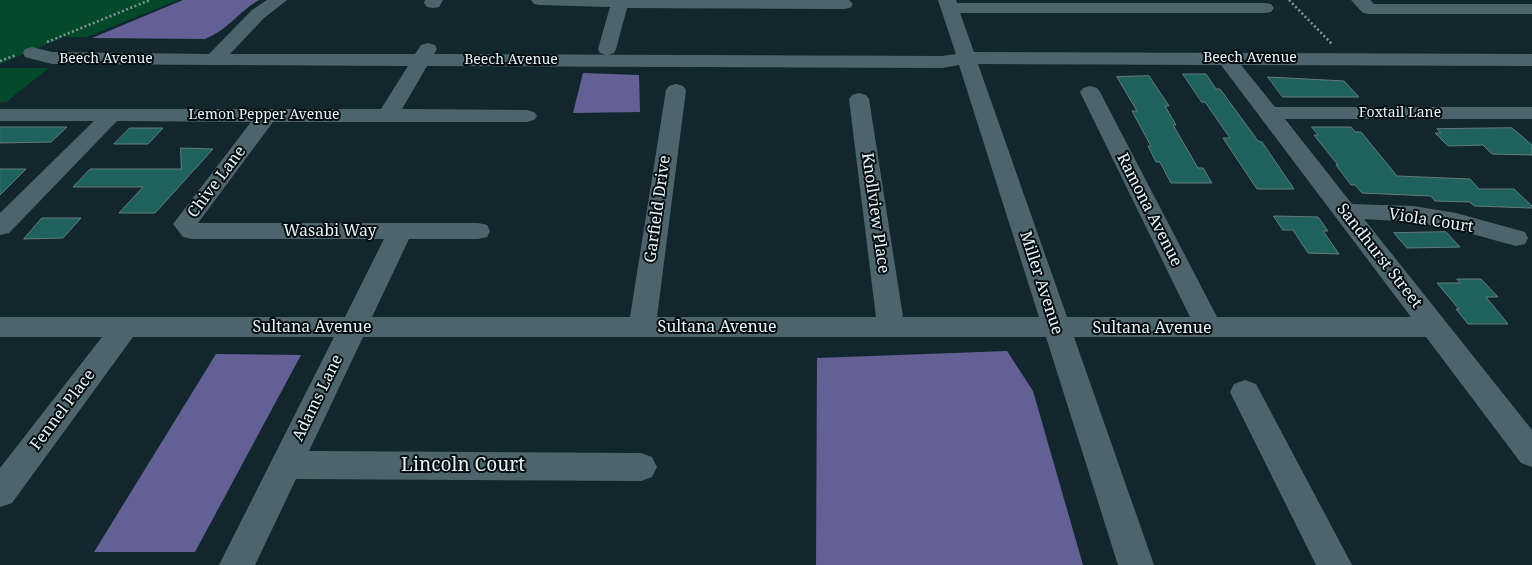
<!DOCTYPE html>
<style>
body{margin:0}
canvas{display:block;background:#12272d}
</style>
<canvas width="1532" height="565"></canvas>
<script>
const ctx = document.querySelector('canvas').getContext('2d');
ctx.lineJoin = 'round';
function fillPath(path, color) {
  ctx.fillStyle = color;
  ctx.fill(path, 'evenodd');
}
function trace(path, color, width, dash) {
  ctx.strokeStyle = color;
  ctx.lineWidth = width;
  ctx.lineCap = dash ? 'butt' : 'round';
  ctx.setLineDash(dash || []);
  ctx.stroke(path);
}
function label(font, color, halo, rows, align = 'center') {
  ctx.font = font + ' "Noto Serif",serif';
  ctx.lineWidth = 4;
  ctx.setLineDash([]);
  ctx.textBaseline = 'middle';
  ctx.strokeStyle = halo;
  ctx.fillStyle = color;
  for (const [text, x, y, turn = 0] of rows) {
    ctx.save();
    ctx.translate(x, y);
    ctx.rotate((+turn || 0) * Math.PI / 180);
    ctx.textAlign = isNaN(turn) ? turn : align;
    if (halo) ctx.strokeText(text, 0, 0);
    ctx.fillText(text, 0, 0);
    ctx.restore();
  }
}
const green = new Path2D(`
 M0,0H178L87,37H64L0,64Z
 M0,68H49L6,102H0Z`);
const water = new Path2D(`
 M183,0H259C238,12 228,30 205,39L92,38Z
 M583,73L639,75L640,112L573,113Z
 M1007,351L1033,391L1083,565H816L817,358Z
 M216,354L301,355L195,552H94Z`);
const building = new Path2D(`
 M1183,74H1206L1216,89H1220L1258,141L1262,142L1294,189H1257L1223,138H1230L1205,102H1202Z
 M1149,76L1169,106H1165L1176,125H1173L1198,168H1203L1212,183H1171L1160,162H1156L1148,146H1151L1132,111H1137L1117,77Z
 M1268,77L1344,81L1359,97H1283Z
 M0,127H67L51,142L0,143Z
 M1312,127H1351L1355,132H1361L1397,176L1470,179L1479,189H1514L1532,206V208L1474,206L1470,202L1435,201L1431,196L1362,193L1355,185H1351L1336,165H1338L1314,135H1318Z
 M130,128H163L148,144H114Z
 M1512,128L1532,145V155L1492,154L1483,145L1448,146L1435,133H1441L1437,129Z
 M181,148L213,149L155,213H119L143,187H73L90,169H181Z
 M0,169H26L0,195Z
 M1274,216L1318,217L1328,231H1323L1339,254L1308,253L1293,230H1283Z
 M42,218H81L63,238L24,239Z
 M1446,232L1460,247L1407,248L1394,233Z
 M1457,279H1481L1498,297H1486L1508,324H1468L1456,309H1459L1437,283H1460Z`);
const path = new Path2D(`
 M1289,0L1333,45
 M47,42L150,0
 M0,61L16,55`);
const minor = new Path2D(`
 M267,0H287L264,18L230,54H415L421,45L428,43L435,45L437,49L434,54L942,56L956,54L938,0H956L957,3H1265L1271,4L1274,8L1271,12L1265,13H960L974,52L1532,54V66L1241,65L1275,107H1532V119H1285L1352,204L1413,206L1456,213L1525,232L1528,238L1525,244L1516,246L1454,229L1413,222L1364,219L1532,430V467L1521,463L1426,337H1074L1154,565H1118L1046,337H363L309,451L641,453L652,457L657,467L652,477L641,481L296,479L255,565H219L334,337H133L12,503L0,507V468L102,337H0V317H345L384,239H192L183,237L173,224L251,122L117,121L9,233L0,235V213L94,121H0V109H381L408,66L52,64L25,57L23,53L25,49L32,47L52,52L209,54L252,10ZM978,64L1221,65L1411,317H1217L1100,92L1097,88L1090,86L1083,88L1080,92L1190,317H1067ZM959,65L1039,317H903L869,99L866,95L859,93L852,95L849,99L876,317H657L686,90L683,86L676,84L669,86L666,90L630,317H372L409,239H478L487,237L490,231L487,225L478,223H198L273,122H527L534,120L537,116L534,112L527,110L402,109L427,66L942,68Z
 M425,0H443L439,7L433,8L427,7L424,3Z
 M531,0H849L853,4L850,8L844,9L627,8L616,49L614,53L607,55L600,53L598,49L610,7L540,5L534,4Z
 M1351,0H1370L1374,4H1532V14H1369L1363,13Z
 M1245,380L1256,384L1352,565H1316L1230,392L1234,384Z`);
const farStreetnames = [
 ["Beech Avenue",1250,58],
 ["Beech Avenue",106,59],
 ["Beech Avenue",511,60],
 ["Foxtail Lane",1400,113],
 ["Lemon Pepper Avenue",264,115]
];
const streetNames = [
 ["Chive Lane",217,182,-53],
 ["Garfield Drive",658,209,-82],
 ["Ramona Avenue",1149,210,63],
 ["Knollview Place",875,213,82],
 ["Viola Court",1431,221,9],
 ["Wasabi Way",330,231],
 ["Sandhurst Street",1379,256,52],
 ["Miller Avenue",1041,283,72],
 ["Sultana Avenue",312,327],
 ["Sultana Avenue",717,327],
 ["Sultana Avenue",1152,328],
 ["Adams Lane",318,398,-64],
 ["Fennel Place",63,410,-53]
];
const nearStreetnames = [
 ["Lincoln Court",463,466]
];
fillPath(green, '#03492a');
fillPath(water, '#626095');
fillPath(building, '#1e615d');
trace(building, '#647d7b', 1);
trace(path, '#86979c', 2.5, [2, 2.5]);
fillPath(minor, '#4e646c');
label('14px', '#e7f4f8', '#060e11', farStreetnames);
label('16px', '#e7f4f8', '#060e11', streetNames);
label('19px', '#e7f4f8', '#060e11', nearStreetnames);
</script>
